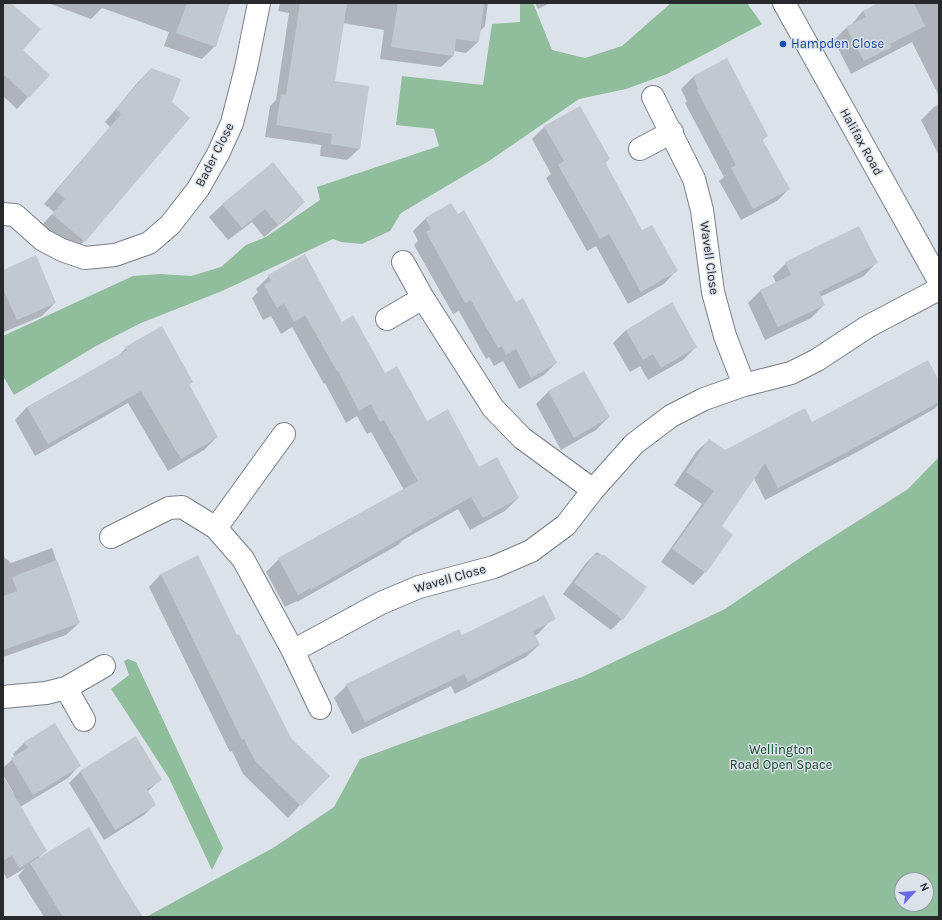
<!DOCTYPE html>
<style>
body{margin:0}
#map{position:relative;width:942px;height:920px;overflow:hidden;background:#dbe2ea;font-family:Karla,sans-serif}
canvas{display:block}
.frame{position:absolute;inset:0;border:4px solid #27292c;pointer-events:none}
.north{position:absolute;left:894px;top:872px;width:40px;height:40px;box-sizing:border-box;background:#dbe2ea;border:1px solid #93989e;border-radius:50%;rotate:64deg;font-size:11px;font-weight:700;line-height:16px;text-align:center;color:#27292c}
.north::after{content:'';display:block;margin:auto;width:14px;height:18px;background:#6a69e3;clip-path:polygon(50% 0,100% 100%,50% 72%,0 100%)}
</style>
<div id="map">
<canvas width="942" height="920"></canvas>
<div class="frame"></div>
<div class="north">N</div>
</div>
<script>
const ctx = document.querySelector('canvas').getContext('2d');
ctx.lineJoin = 'round';
function fillPath(path, color) {
  ctx.fillStyle = color;
  ctx.fill(path, 'evenodd');
}
function trace(path, color, width, dash) {
  ctx.strokeStyle = color;
  ctx.lineWidth = width;
  ctx.lineCap = dash ? 'butt' : 'round';
  ctx.setLineDash(dash || []);
  ctx.stroke(path);
}
function label(font, color, halo, rows, align = 'center') {
  ctx.font = font + ' Karla,sans-serif';
  ctx.lineWidth = 3;
  ctx.setLineDash([]);
  ctx.textBaseline = 'middle';
  ctx.strokeStyle = halo;
  ctx.fillStyle = color;
  for (const [text, x, y, turn = 0] of rows) {
    ctx.save();
    ctx.translate(x, y);
    ctx.rotate((+turn || 0) * Math.PI / 180);
    ctx.textAlign = isNaN(turn) ? turn : align;
    if (halo) ctx.strokeText(text, 0, 0);
    ctx.fillText(text, 0, 0);
    ctx.restore();
  }
}
const green = new Path2D(`
 M520,3H533L552,50L585,58L622,46L671,3H747L762,24L667,74L626,89L579,99L489,161L401,213L390,231L362,244L341,242L333,239L222,291L141,323L96,346L14,395L3,376V336L133,276L160,274L191,276L221,267L246,245L266,237L320,200L317,187L439,146L434,129L396,125L402,76L483,85L492,24L520,22Z
 M939,457V917H146L273,848L334,807L360,759L582,677L725,609L806,554L908,489ZM902,880H926V904H902Z
 M128,659L136,662L223,848L212,870L169,778L111,689L129,675L124,661Z`);
const shadow = new Path2D(`
 M3,3H10L22,50L28,97L17,109L3,96Z
 M48,3H229L215,46L202,59L164,46L169,32L102,8L91,19Z
 M280,3H488L485,26L479,32L478,42L466,53L454,51L453,56L441,67L380,59L384,30L343,23L334,81L359,149L347,160L320,156L321,145L265,137L270,106L276,100L289,13L278,11Z
 M535,3H550L538,9Z
 M876,3H939V96L912,42L851,74L834,40L847,27L851,25L863,11L877,5Z
 M727,60L767,136L762,140L789,189L777,201L741,220L719,181L724,177L685,103L687,101L681,89L693,77Z
 M151,69L171,103L189,118L84,241L72,254L40,227L54,212L44,204L110,127L105,122L138,82Z
 M939,104V156L921,120L934,107Z
 M544,127L609,159L604,164L642,231L676,271L664,284L628,304L596,246L587,251L546,178L551,174L532,139Z
 M273,164L304,202L291,215L264,237L252,222L228,240L209,217L222,205Z
 M451,205L515,304L556,363L544,375L519,389L503,361L494,366L489,357L486,359L459,311L453,314L414,245L418,241L413,231L425,219Z
 M786,263H876L864,276L820,297L824,305L811,318L765,340L748,303L761,290L776,283L773,276Z
 M3,271L55,303L42,316L4,332L3,329Z
 M269,276L341,323L427,422L478,468L518,498L505,511L470,530L458,509L403,540L398,545L297,602V601L285,607L266,572L279,559L404,490L371,432L367,434L357,416L346,423L325,383L324,384L292,327L281,334L271,316L263,320L252,298L258,292L256,289Z
 M626,330L696,347L683,360L648,380L640,366L630,372L613,343Z
 M126,348L192,382L188,386L217,437L204,450L168,471L128,403L35,456L15,420L27,407L118,356Z
 M939,383V404L934,409L859,451L765,500L754,478L720,527L732,535L705,572L693,585L661,562L702,504L674,485L696,452L709,440L725,451Z
 M549,391L609,417L596,430L561,450L536,404Z
 M52,548L79,623L66,635L3,657V556L11,563Z
 M597,552L645,587L622,619L611,630L563,594L586,563Z
 M161,574L300,805L288,818L243,774L232,751L230,752L149,587Z
 M550,621L538,634L534,636L539,645L526,657L455,694L451,686L352,734L334,698L347,685L462,637Z
 M25,742L79,766L68,778L20,807L46,851L39,857L135,917H44L18,876L25,868L7,879L3,872V801L14,794L3,775V768L15,757L13,754Z
 M80,772L161,779L147,792L155,804L144,815L104,840L69,783Z`);
const building = new Path2D(`
 M3,3H11L41,29L23,50L50,75L29,98L3,74Z
 M187,3H230L216,47L176,33Z
 M300,3H347L335,81L369,86L360,149L331,144L332,134L276,125L281,94L286,95Z
 M398,3H484L479,42L456,39L454,56L391,47Z
 M878,3H914L925,26L890,44L892,47L864,61L846,27L866,17L863,11Z
 M727,58L768,136L762,139L790,189L753,209L731,168L736,165L697,90L698,88L693,76Z
 M151,68L181,79L172,102L190,118L85,242L52,214L65,199L56,191L121,114L116,109Z
 M580,106L610,159L605,162L642,230L652,225L678,271L641,292L609,234L600,239L558,165L564,161L544,126Z
 M273,162L305,202L278,225L265,209L242,228L222,204Z
 M451,203L458,214L464,210L516,302L523,298L557,363L531,378L516,349L506,355L502,346L498,348L471,300L465,303L426,232L431,229L425,218Z
 M859,226L878,263L819,292L825,305L778,327L760,290L791,275L785,262Z
 M305,254L342,322L353,315L385,373L397,366L427,421L448,409L479,467L497,457L519,498L483,518L471,497L412,530V532L311,590L310,588L298,595L278,558L418,481L384,420L380,422L371,404L359,411L338,371H337L305,315L294,322L284,303L277,308L264,285L271,281L268,275Z
 M36,255L56,303L17,320L3,289V270Z
 M672,302L697,347L661,368L653,354L643,360L626,330Z
 M162,326L193,382L189,384L218,437L181,459L141,391L48,444L27,407L127,350L125,347Z
 M928,360L939,381V402L873,438L778,488L765,463L722,526L733,535L706,573L672,549L714,491L686,472L709,439L725,450L805,408L812,422Z
 M584,371L610,417L574,438L548,391Z
 M198,555L237,635L239,634L291,738L330,776L301,806L255,761L244,739L242,740L161,574Z
 M594,555H604L647,587L623,620L574,583Z
 M57,560L80,623L3,650V596L17,591L12,577Z
 M544,595L556,619L533,631L540,645L468,682L464,674L365,722L346,684L459,629L462,635Z
 M55,723L81,766L33,795L11,758L28,748L24,742Z
 M136,736L162,780L147,789L156,805L115,830L80,771Z
 M3,776L47,851L19,868L12,855L3,861Z
 M89,827L122,884L143,917H63L30,863Z`);
const minor = new Path2D(`
 M784,3L939,281
 M653,97L694,179L702,210L713,292L725,336L744,385
 M640,149L672,132
 M3,214L15,215L43,240L62,250L85,258L115,255L149,243L170,225L198,189L218,154L232,123L246,68L259,3
 M403,262L423,298L493,408L522,438L593,490
 M387,319L423,298
 M216,528L284,434
 M111,537L169,508L182,507L216,528L243,559L293,651L320,708
 M293,651L381,603L419,587L494,567L531,551L566,525L593,490L634,444L671,416L704,399L744,385L791,373L817,360L867,327L939,289
 M66,688L84,720
 M3,697L46,693L66,688L104,666`);
const markers = [
 [783,44,4,"#1a4fb4"]
];
const transitNames = [
 ["Hampden Close",791,44]
];
const streetNames = [
 ["Halifax Road",861,142,61],
 ["Bader Close",215,155,-63],
 ["Wavell Close",709,258,82],
 ["Wavell Close",450,579,-16]
];
const parkNames = [
 ["Wellington",781,750],
 ["Road Open Space",781,765]
];
fillPath(green, '#90bd9c');
fillPath(shadow, '#0003');
fillPath(building, '#c1c8d0');
trace(minor, '#797f86', 24);
trace(minor, '#fff', 22);
for (const [x, y, r, color] of markers) {
  const dot = new Path2D();
  dot.arc(x, y, r, 0, 2 * Math.PI);
  ctx.fillStyle = color;
  ctx.fill(dot);
  trace(dot, '#dbe2ea', 1.5);
}
label('13px', '#164399', '#dbe2ea', transitNames, 'left');
label('13px', '#27292c', '#dbe2ea', streetNames);
label('13px', '#124a28', '#dbe2ea', parkNames);
</script>
